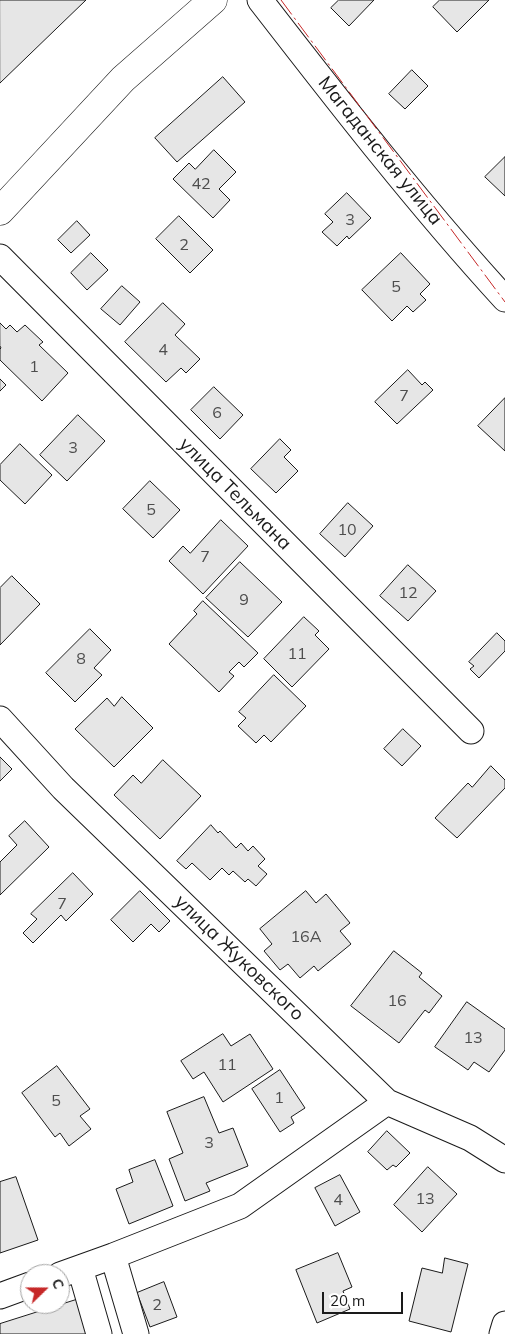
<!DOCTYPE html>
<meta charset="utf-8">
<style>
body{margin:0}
#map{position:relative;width:505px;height:1334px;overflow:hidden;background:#fff;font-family:Mulish,sans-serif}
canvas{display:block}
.north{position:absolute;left:20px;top:1264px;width:50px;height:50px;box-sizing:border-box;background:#fff;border:1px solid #a3a3a3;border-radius:50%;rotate:68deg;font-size:14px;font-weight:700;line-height:20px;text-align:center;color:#1a1a1a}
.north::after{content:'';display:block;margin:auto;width:18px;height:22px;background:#c62828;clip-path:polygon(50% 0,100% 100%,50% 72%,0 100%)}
.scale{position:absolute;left:322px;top:1292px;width:81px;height:22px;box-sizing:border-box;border:2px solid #1a1a1a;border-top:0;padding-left:6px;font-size:15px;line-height:18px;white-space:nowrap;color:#1a1a1a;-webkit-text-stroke:4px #fff;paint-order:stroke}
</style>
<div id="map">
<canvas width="505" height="1334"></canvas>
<div class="north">С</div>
<div class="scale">20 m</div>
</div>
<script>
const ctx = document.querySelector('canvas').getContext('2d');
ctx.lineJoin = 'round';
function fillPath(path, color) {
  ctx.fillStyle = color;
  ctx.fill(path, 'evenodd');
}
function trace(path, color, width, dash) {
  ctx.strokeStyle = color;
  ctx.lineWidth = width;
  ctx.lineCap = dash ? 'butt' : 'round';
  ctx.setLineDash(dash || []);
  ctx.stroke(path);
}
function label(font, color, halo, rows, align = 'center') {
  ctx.font = font + ' Mulish,sans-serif';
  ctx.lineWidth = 4;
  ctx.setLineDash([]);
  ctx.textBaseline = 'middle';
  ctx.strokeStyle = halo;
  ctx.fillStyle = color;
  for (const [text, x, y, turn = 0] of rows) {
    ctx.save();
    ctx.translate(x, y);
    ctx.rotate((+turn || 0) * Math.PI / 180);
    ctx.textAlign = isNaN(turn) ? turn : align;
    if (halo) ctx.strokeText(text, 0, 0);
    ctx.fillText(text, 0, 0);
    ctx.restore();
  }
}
const building = new Path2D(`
 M0,0H86L0,83Z
 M339,0H374L349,26L331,8Z
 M440,0H489L457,32L433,7Z
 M412,70L428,86L405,109L389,94Z
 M223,77L245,102L177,162L155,138Z
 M214,150L236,172L219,189L230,200L213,218L173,179L189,163L195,169Z
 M505,157V196L485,177Z
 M347,193L371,218L349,239L347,236L337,246L322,232L333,222L325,214Z
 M179,216L213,250L190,273L156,239Z
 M77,221L90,235L71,253L58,240Z
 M91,253L108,270L87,290L71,273Z
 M401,253L430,284L420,294L426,300L413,312L407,306L392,321L362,290Z
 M122,286L140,302L120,325L101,309Z
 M163,303L185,324L175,335L200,359L186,373L181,368L166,382L125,342Z
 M0,323L6,329L10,325L17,332L25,325L43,342L39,345L68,373L42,401L0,360V349L1,348L0,346Z
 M408,370L422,385L425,382L433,390L397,424L375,402Z
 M0,379L6,385L0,391Z
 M214,387L243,415L220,439L191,410Z
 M505,398V451L478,426Z
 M78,415L105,441L67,481L40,455Z
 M280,439L291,450L284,457L298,471L276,493L251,469Z
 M20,444L52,475L25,504L0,480V465Z
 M150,481L180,510L153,538L123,509Z
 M348,503L373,526L345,557L320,534Z
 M221,520L248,546L203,594L169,561L183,546L190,553Z
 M240,562L282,602L248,637L206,598Z
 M408,565L436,591L408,621L380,596Z
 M12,576L40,604L0,645V588Z
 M203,601L258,653L244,667L239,662L229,672L234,676L219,692L169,644L197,614L194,611Z
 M304,617L319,631L315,635L329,649L292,687L264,659Z
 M90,629L111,650L94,668L102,675L75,702L46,673Z
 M497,633L505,641V651L479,678L470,669L474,666L469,662Z
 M274,675L306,706L271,742L264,735L256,743L238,726L246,718L239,712Z
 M122,697L153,728L114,767L75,729L107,698L114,706Z
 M403,729L421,746L402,766L384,749Z
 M0,757L12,769L0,781Z
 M163,760L201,796L160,839L114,795L133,775L141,783Z
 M491,766L505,780V788L457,838L435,818L468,783L472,787Z
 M25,821L49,847L0,895V862L17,845L9,836Z
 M211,825L218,833L220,831L236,848L241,843L248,851L253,846L265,859L258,866L267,874L256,886L248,879L245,882L233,871L229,875L222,868L210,880L192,863L186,869L177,861Z
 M73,873L93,894L66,921L61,915L33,943L23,933L37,919L31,914Z
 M140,891L170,921L159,932L151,924L133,942L111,920Z
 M306,891L316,903L326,894L350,923L340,931L351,944L318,971L314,966L300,978L288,964L280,970L264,951L272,944L260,929Z
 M394,951L422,973L419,977L442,996L429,1013L425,1010L399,1043L351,1006Z
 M467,1002L505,1029V1050L489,1072L474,1062L468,1070L435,1047Z
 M223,1034L231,1046L250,1034L273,1069L223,1102L204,1072L193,1079L181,1061Z
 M57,1066L90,1109L80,1116L91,1129L69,1146L60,1133L55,1137L22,1093Z
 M280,1070L305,1108L291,1117L294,1123L280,1132L252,1089Z
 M204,1097L219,1133L233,1128L248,1166L206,1183L210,1191L185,1201L169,1159L183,1153L167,1112Z
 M387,1131L410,1153L396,1167L393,1165L387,1170L368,1152Z
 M155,1160L173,1206L129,1224L116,1189L133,1182L129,1170Z
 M428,1167L457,1194L422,1232L394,1205Z
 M340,1175L360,1212L335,1226L315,1188Z
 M16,1177L38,1240L0,1253V1182Z
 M338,1253L352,1287L343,1291L350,1309L317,1323L296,1270Z
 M445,1258L468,1264L451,1332L409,1321L422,1268L442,1273Z
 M164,1282L177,1317L150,1327L137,1293Z
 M79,1299L90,1334H0V1324Z`);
const minor = new Path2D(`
 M260,0C339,102 418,204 505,299
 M0,257L471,731
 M0,719L63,788L387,1102L470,1138L505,1160
 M113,1256L136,1334
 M80,1268L99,1334
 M60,1275L113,1256L240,1206L387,1102
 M0,1296L30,1285
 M502,1334L505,1324`);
const tertiary = new Path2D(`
 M0,211L123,79L213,0`);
const power = new Path2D(`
 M281,0L505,302`);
const numberNames = [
 ["42",201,184],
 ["3",350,220],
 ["2",184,245],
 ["5",396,287],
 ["4",163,350],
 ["1",34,367],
 ["7",404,396],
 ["6",217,413],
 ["3",73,448],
 ["5",151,510],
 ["10",347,530],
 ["7",205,557],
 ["12",408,593],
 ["9",244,600],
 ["11",297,654],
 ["8",81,659],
 ["7",62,904],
 ["16А",306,937],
 ["16",397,1001],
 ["13",473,1038],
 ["11",227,1065],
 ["1",279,1098],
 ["5",56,1101],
 ["3",209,1143],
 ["13",425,1199],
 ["4",338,1200],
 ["2",157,1305]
];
const streetNames = [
 ["Магаданская улица",380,151,51],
 ["улица Тельмана",235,494,45],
 ["улица Жуковского",239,958,44]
];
fillPath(building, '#e6e6e6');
trace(building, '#1a1a1a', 1);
trace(minor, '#1a1a1a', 27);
trace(tertiary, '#1a1a1a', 29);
trace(minor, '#fff', 25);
trace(tertiary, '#fff', 28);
trace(power, '#c62828', 1, [18, 4, 2.5, 4]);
label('16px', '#4d4d4d', null, numberNames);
label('19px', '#1a1a1a', '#fff', streetNames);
</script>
